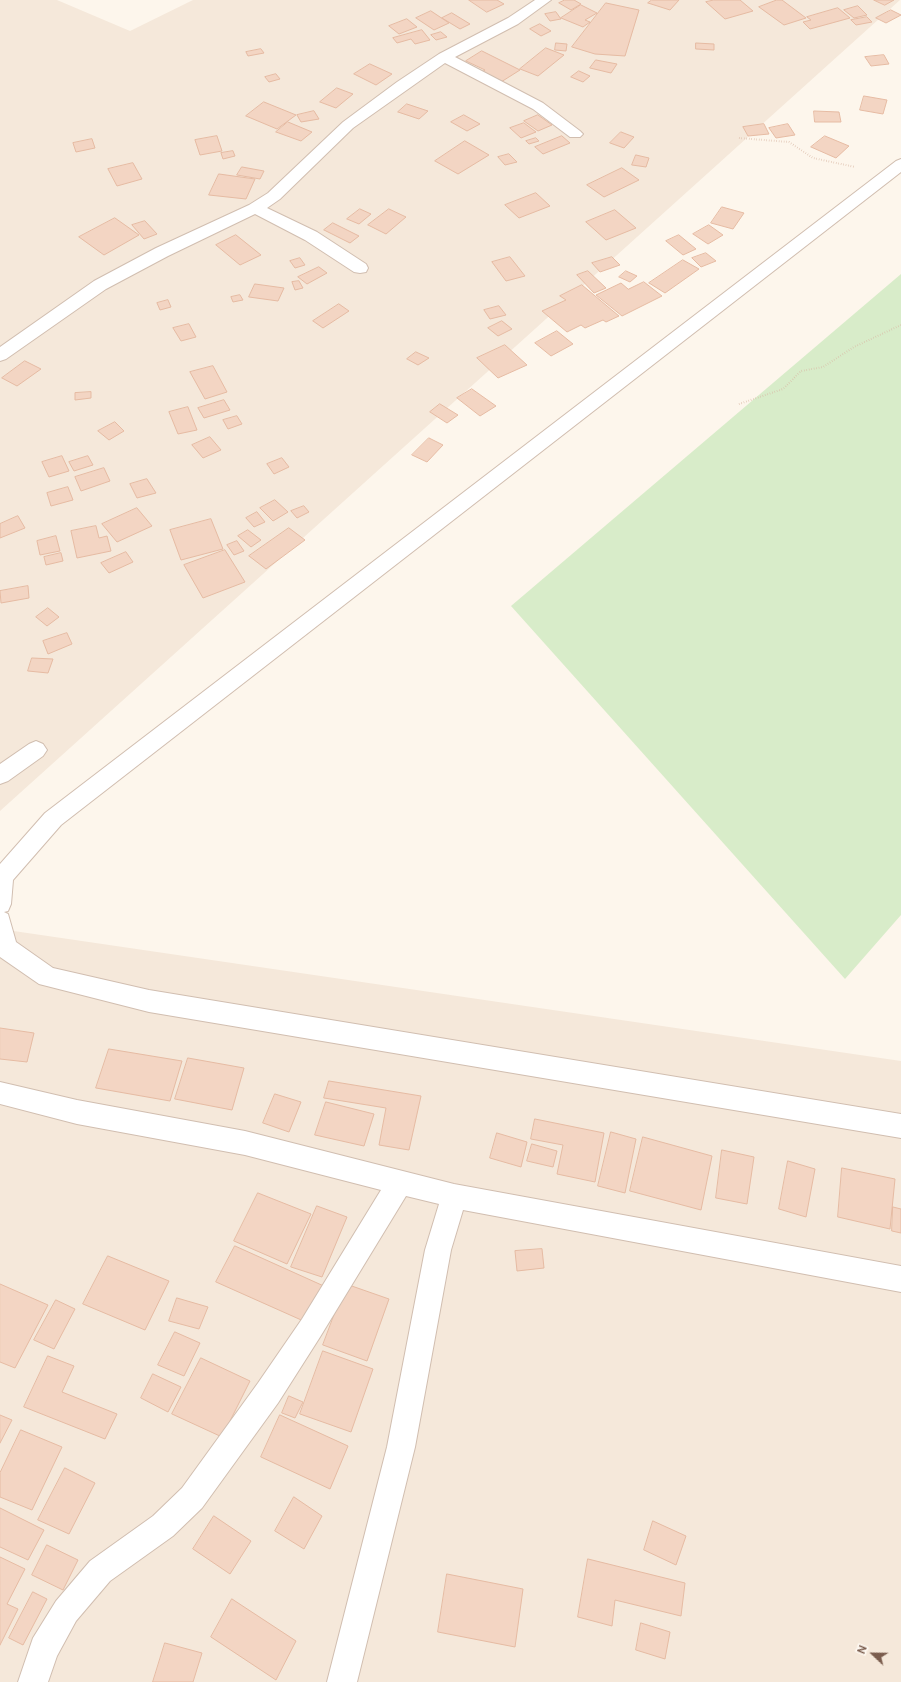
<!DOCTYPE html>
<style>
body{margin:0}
#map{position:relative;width:901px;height:1682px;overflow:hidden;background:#fdf6ec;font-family:"DM Sans",sans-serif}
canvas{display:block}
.north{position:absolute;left:853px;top:1634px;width:40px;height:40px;-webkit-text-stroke:3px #fffaf3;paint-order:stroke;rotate:292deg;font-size:11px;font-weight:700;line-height:16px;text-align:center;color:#7a5c4d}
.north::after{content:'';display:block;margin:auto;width:14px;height:18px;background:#7a5c4d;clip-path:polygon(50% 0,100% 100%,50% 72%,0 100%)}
</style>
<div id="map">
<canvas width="901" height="1682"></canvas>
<div class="north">N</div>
</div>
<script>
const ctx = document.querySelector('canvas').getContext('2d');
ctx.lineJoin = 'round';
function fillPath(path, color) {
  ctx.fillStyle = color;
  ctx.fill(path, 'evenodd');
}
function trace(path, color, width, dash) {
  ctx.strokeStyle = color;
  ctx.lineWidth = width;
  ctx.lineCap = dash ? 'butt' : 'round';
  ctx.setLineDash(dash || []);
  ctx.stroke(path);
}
const residential = new Path2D(`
 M0,0H57L130,31L193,0H900L0,811Z
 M0,929L901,1061V1682H0Z`);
const green = new Path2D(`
 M901,274V915L845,979L511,606Z`);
const building = new Path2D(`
 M469,0H497L504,4L487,12Z
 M565,0H574L581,4L571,10L559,3Z
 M652,0H679L670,10L648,3Z
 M714,0H740L753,11L725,19L706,2Z
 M777,0H782L806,18L784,25L759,7Z
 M874,0H894L885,5Z
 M606,3L639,10L625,56L595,54L572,47Z
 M581,5L597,13L585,20L590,22L583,27L561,18Z
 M858,6L867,15L854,18L844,10Z
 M838,8L850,18L810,29L803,22L811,20L807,17Z
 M891,10L901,15L886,23L876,18Z
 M431,11L449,23L434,30L416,18Z
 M556,12L561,19L550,21L545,14Z
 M452,13L470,24L460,29L442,18Z
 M867,17L872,22L856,25L851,20Z
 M407,19L417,27L399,34L389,26Z
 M540,24L551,31L541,36L530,29Z
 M422,30L430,40L415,44L411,39L397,43L393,38Z
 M441,32L447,37L436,40L431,35Z
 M556,43L567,44L566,51L555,50Z
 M696,43L714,44V50L696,49Z
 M546,48L564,55L538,76L520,69Z
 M261,49L264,53L248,56L246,52Z
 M482,51L520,70L501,82L482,72L485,70L466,61Z
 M884,55L889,64L871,66L865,57Z
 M596,60L617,64L611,73L590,68Z
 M370,64L392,74L376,85L354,74Z
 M579,71L590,76L583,82L571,77Z
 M276,74L280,79L269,82L265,77Z
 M337,88L353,94L336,108L320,102Z
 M864,96L887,100L883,114L860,110Z
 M264,102L296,115L277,129L246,116Z
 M407,104L428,111L419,119L398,112Z
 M314,111L319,119L301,122L297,115Z
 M814,111L839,112L841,122H815Z
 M464,115L480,124L467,131L451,122Z
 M538,115L552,125L538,131L524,121Z
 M288,122L312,132L301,141L276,132Z
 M524,123L536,132L521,138L510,128Z
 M764,124L769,134L748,136L743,127Z
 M788,124L795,135L776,138L769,128Z
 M621,132L634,137L624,148L610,143Z
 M217,136L222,151L200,155L195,140Z
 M562,136L570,143L543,154L535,147Z
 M825,136L849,146L836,158L811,147Z
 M536,138L539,141L529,144L526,141Z
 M92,139L95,148L76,152L73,143Z
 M465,141L489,155L458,174L435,161Z
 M233,151L235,156L223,159L221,153Z
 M509,154L517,162L505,165L498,157Z
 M636,155L649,158L646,167L632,165Z
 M133,163L142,179L117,186L108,169Z
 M242,167L264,171L260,179L237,175Z
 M622,168L639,180L604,197L587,185Z
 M219,174L255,179L246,199L209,195Z
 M536,193L550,206L519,218L505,205Z
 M722,207L744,213L733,229L711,223Z
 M360,209L371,214L359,224L347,219Z
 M389,209L406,217L386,234L368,225Z
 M615,210L636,228L606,240L586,222Z
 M115,218L139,235L104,255L79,237Z
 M145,221L157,234L144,239L132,225Z
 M333,223L359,236L350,243L324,230Z
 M709,225L723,235L708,244L693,234Z
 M236,235L261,255L240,265L216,245Z
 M679,235L696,249L683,255L666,241Z
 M706,253L716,261L701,267L692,258Z
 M510,257L525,276L506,281L492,262Z
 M612,257L620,265L600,272L592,263Z
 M300,258L305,265L295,268L290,261Z
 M683,260L699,269L665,293L649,283Z
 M319,267L327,273L307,284L298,277Z
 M588,271L606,288L594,293L577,275Z
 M626,271L637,276L630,282L619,277Z
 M299,281L303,288L295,290L292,282Z
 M644,282L662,296L622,316L596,295L621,283L628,289Z
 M255,284L284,288L278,301L249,297Z
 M582,285L619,316L606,322L603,320L585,328L581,325L567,332L542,311L566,300L560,296Z
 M240,295L243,300L233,302L231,297Z
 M168,300L171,307L160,310L157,303Z
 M339,304L349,311L323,328L313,321Z
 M499,306L506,315L490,319L484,310Z
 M502,321L512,329L498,336L488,328Z
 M189,324L196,337L181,341L173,328Z
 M557,331L573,344L551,356L535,343Z
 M505,345L527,365L498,378L477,358Z
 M416,352L429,358L418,365L407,359Z
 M25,361L41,369L17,386L2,378Z
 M213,366L227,392L205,399L190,372Z
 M472,389L496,406L480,416L457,398Z
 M91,392V398L75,400V393Z
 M224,400L230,410L204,418L198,408Z
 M440,404L458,415L447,423L430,412Z
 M188,407L197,430L178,434L169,412Z
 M237,416L242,424L228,429L223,420Z
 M115,422L124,431L109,440L98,431Z
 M210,437L221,450L203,458L192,445Z
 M429,438L443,445L427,462L412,455Z
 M62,456L69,471L49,477L42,462Z
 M88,456L93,465L74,471L69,462Z
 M282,458L289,467L274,474L267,464Z
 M104,468L110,481L81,491L75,477Z
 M147,479L156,493L137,498L130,484Z
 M68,487L73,500L51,506L47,493Z
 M275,500L288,512L273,521L260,508Z
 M304,506L309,512L297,518L291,511Z
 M137,508L152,526L117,542L102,524Z
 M257,512L265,522L254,527L246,518Z
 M18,516L25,528L0,538V524Z
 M211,519L223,549L181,560L170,530Z
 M96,526L99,538L107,536L111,551L77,558L71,531Z
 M289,528L305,540L266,569L249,556Z
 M248,530L261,540L251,547L238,536Z
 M56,536L60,551L40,555L37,541Z
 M237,541L244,551L234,555L227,545Z
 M225,550L245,582L203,598L184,565Z
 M126,552L133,562L109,573L101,563Z
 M61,553L63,561L46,565L44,557Z
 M28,586L29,598L1,603L0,591Z
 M48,608L59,617L47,626L36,617Z
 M67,633L72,644L48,654L43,641Z
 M32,658L53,659L48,673L28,671Z
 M0,1028L34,1033L27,1062L0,1059Z
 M109,1049L182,1061L170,1101L96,1088Z
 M188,1058L244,1068L232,1110L175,1099Z
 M329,1081L421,1096L409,1150L379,1145L386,1108L324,1098Z
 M275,1094L301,1102L289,1132L263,1123Z
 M326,1102L374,1114L364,1146L315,1135Z
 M535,1119L604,1133L595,1182L557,1174L563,1145L531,1139Z
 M611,1132L636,1139L625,1193L598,1186Z
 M497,1133L527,1142L521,1167L490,1158Z
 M643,1137L712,1156L701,1210L630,1191Z
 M532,1144L557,1151L553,1167L527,1161Z
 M722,1150L754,1157L747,1204L716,1198Z
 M788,1161L815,1169L806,1217L779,1209Z
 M842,1168L895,1179L890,1229L838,1217Z
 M258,1193L311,1214L287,1264L234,1241Z
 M317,1206L347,1217L322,1277L291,1267Z
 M893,1207L901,1209V1233L892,1231Z
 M235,1246L326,1287L308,1323L216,1282Z
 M542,1249L544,1268L517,1271L515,1251Z
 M108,1256L169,1281L145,1330L83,1304Z
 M0,1284L48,1305L15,1368L0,1362Z
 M346,1284L389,1299L367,1361L323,1345Z
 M177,1298L208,1307L199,1329L169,1321Z
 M56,1300L75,1309L54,1349L34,1340Z
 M175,1332L200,1343L184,1376L158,1365Z
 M323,1351L373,1369L351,1432L300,1414Z
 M48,1356L74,1366L62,1392L117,1414L105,1439L24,1407Z
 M201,1358L250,1381L222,1437L172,1414Z
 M153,1374L181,1387L168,1412L141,1398Z
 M289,1396L303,1402L295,1418L282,1413Z
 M0,1415L12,1420L0,1443Z
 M280,1415L348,1446L330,1489L261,1457Z
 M21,1430L62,1447L32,1510L0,1497V1473Z
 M65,1468L95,1483L69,1534L38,1520Z
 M294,1497L322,1516L304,1549L275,1531Z
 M0,1508L44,1530L28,1560L0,1547Z
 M214,1516L251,1541L230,1574L193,1549Z
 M653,1521L686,1536L676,1565L644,1550Z
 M47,1545L78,1560L63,1590L32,1575Z
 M0,1557L25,1569L7,1604L18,1609L0,1645Z
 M588,1559L685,1583L681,1616L615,1600L612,1626L578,1617Z
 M447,1574L523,1589L515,1647L438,1632Z
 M33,1592L47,1599L23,1645L9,1638Z
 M232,1599L296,1641L276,1680L211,1637Z
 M641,1623L670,1632L665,1659L636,1650Z
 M165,1643L202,1653L193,1682H153Z`);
const path = new Path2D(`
 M739,138L789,142L813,158L855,167
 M739,404L783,389L801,371L823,367L854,347L901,325`);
const minor = new Path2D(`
 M535,0H551L518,24L455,57L543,103L580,131L583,134L580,137H570L533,109L445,63L353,128L280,199L267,208L317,232L366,264L368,268L366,272L360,273L354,272L305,240L255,214L168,256L106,289L6,359L0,361V347L94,281L156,248L249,205L268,193L343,122L397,82L439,54L508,18Z
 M901,159V172L61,825L13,880L11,904L8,911L4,912L8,914L16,942L53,968L149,990L901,1114V1138L149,1012L39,984L0,957V864L45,813L896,161Z
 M36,741L43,744L47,750L43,756L8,781L0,784V764L29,744Z
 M0,1082L77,1100L245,1131L454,1184L901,1266V1292L463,1210L451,1250L415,1447L357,1682H327L387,1447L425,1250L439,1204L406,1196L320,1337L278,1403L202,1508L173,1536L110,1581L76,1621L57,1656L48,1682H18L33,1638L56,1601L90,1561L153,1516L182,1488L258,1383L302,1319L381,1190L245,1155L77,1124L0,1104Z`);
fillPath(residential, '#f5e8da');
fillPath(green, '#d8ecc9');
fillPath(building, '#f3d5c3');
trace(building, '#e6bba3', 1);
trace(minor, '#d1beb0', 2);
trace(path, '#d9b8a5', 2, [0.5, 2]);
fillPath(minor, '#fff');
</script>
